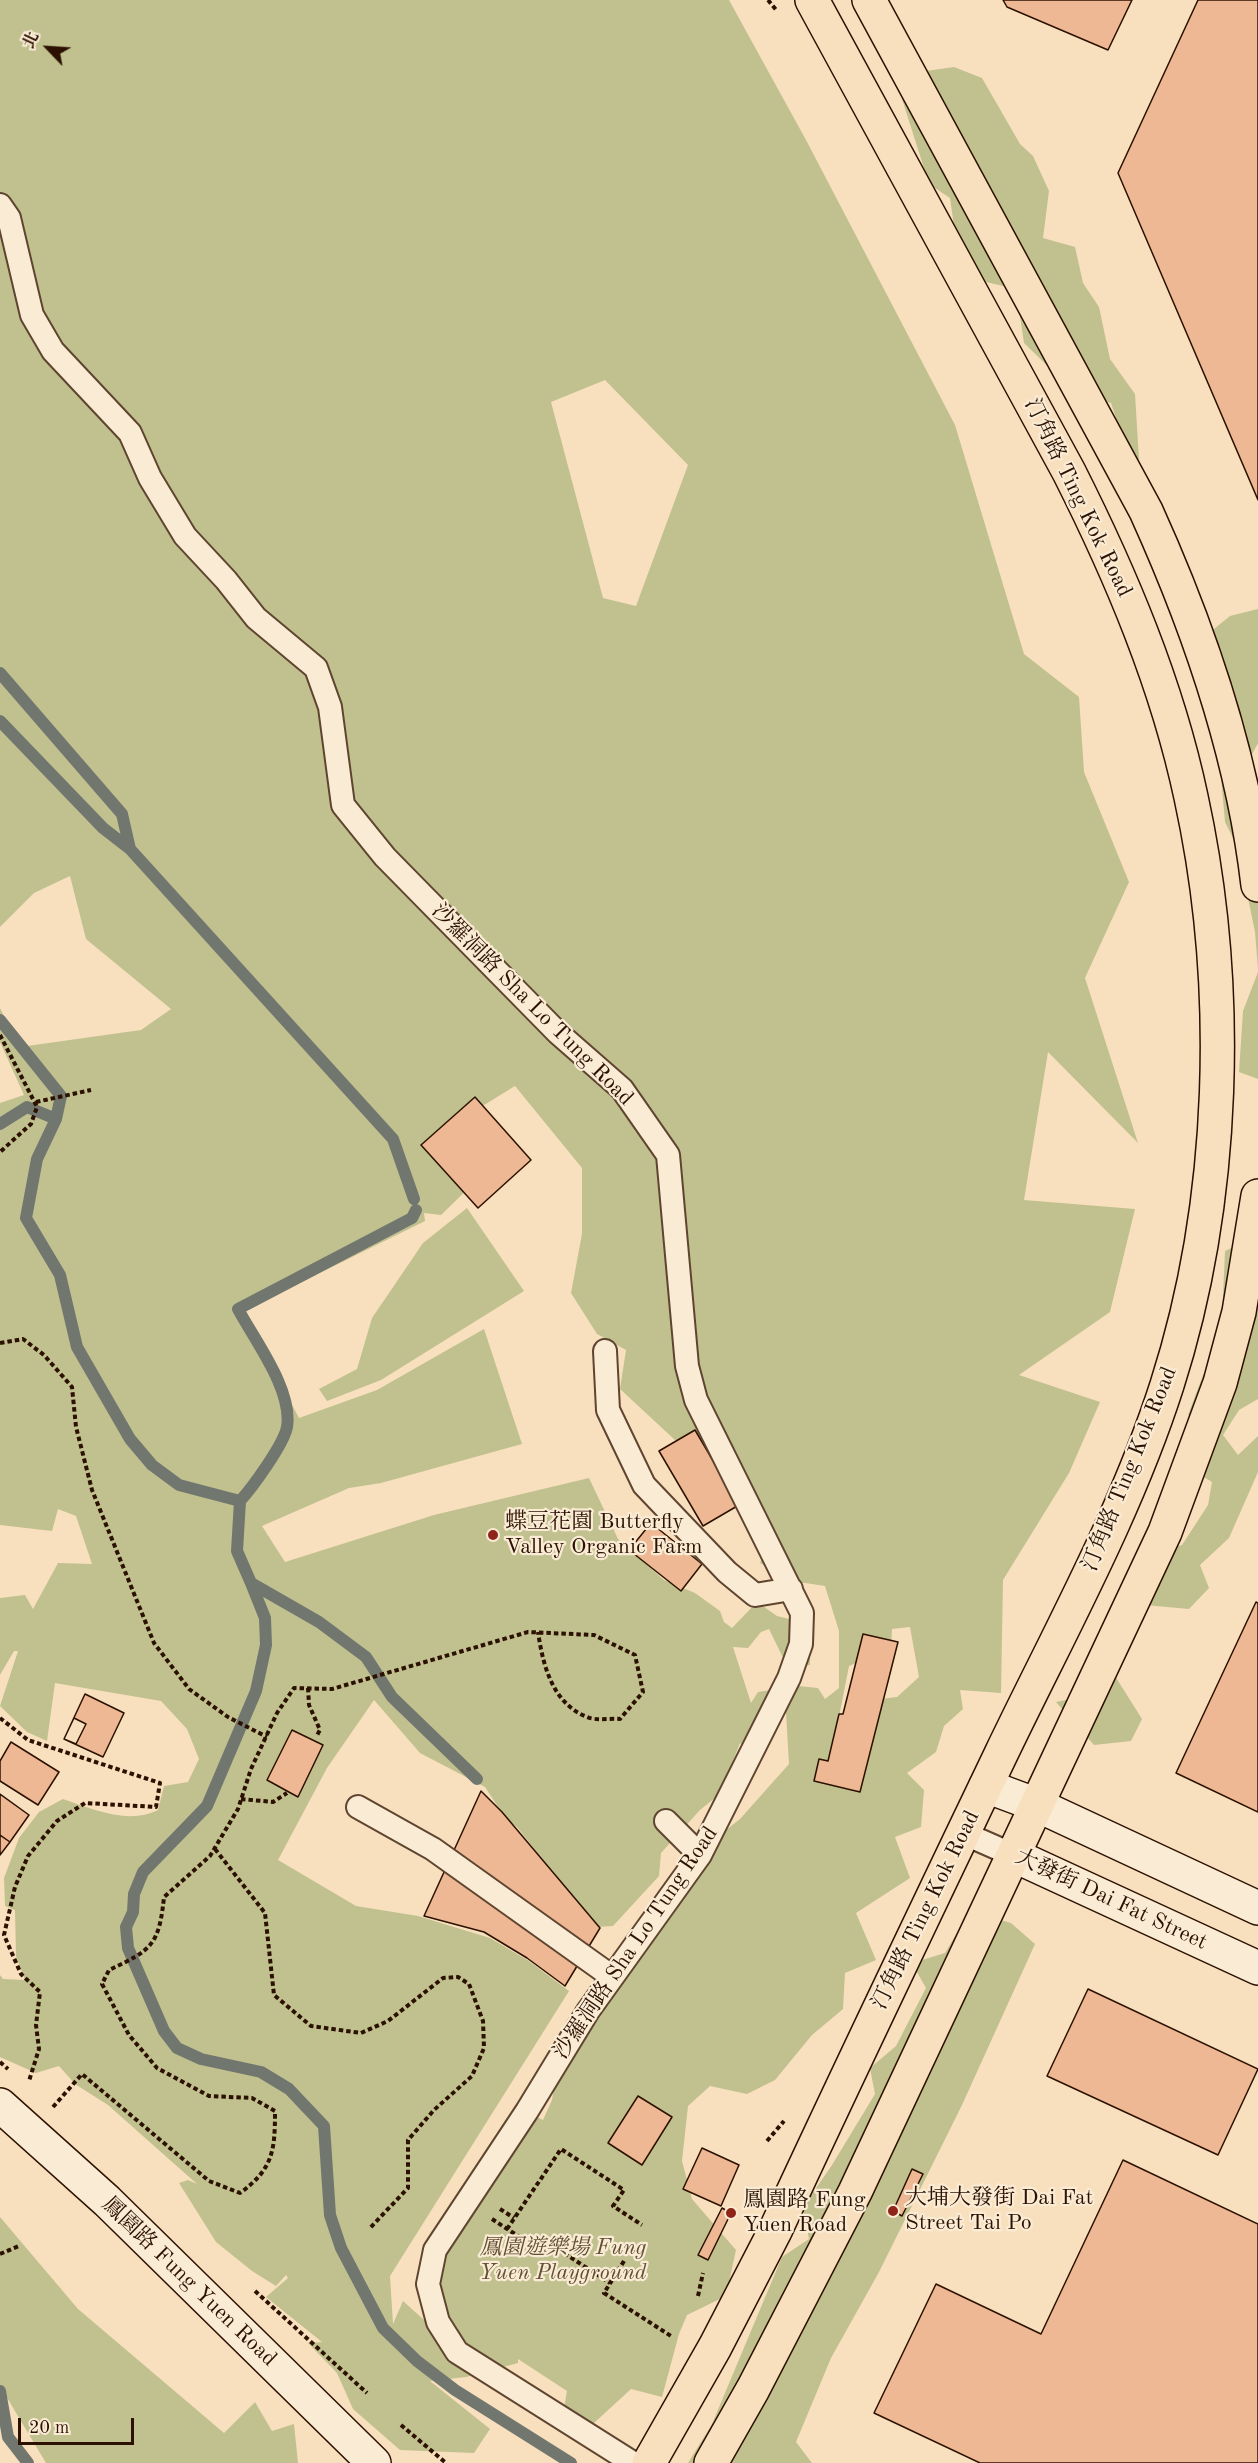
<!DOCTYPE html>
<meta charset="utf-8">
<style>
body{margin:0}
#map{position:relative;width:1258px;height:2463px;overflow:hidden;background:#f8e0be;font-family:"Old Standard TT","Noto Serif TC",serif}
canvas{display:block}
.north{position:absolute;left:18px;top:18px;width:60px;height:60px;-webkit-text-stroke:4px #faebd5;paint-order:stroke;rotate:295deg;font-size:16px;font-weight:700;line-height:24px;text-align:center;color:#2c1100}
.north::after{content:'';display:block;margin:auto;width:21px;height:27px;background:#2c1100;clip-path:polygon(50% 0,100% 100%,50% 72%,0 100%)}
.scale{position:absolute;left:18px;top:2418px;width:116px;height:27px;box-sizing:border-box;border:3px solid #2c1100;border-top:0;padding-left:8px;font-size:18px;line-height:21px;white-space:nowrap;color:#2c1100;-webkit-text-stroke:4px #faebd5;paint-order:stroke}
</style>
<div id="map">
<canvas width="1258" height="2463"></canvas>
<div class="north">北</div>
<div class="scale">20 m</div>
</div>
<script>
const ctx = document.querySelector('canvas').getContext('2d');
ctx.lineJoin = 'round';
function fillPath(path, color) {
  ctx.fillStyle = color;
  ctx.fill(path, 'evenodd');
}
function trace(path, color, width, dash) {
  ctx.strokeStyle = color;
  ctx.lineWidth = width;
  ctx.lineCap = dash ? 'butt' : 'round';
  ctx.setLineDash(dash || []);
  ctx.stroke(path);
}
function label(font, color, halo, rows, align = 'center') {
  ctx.font = font + ' "Old Standard TT","Noto Serif TC",serif';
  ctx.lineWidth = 4.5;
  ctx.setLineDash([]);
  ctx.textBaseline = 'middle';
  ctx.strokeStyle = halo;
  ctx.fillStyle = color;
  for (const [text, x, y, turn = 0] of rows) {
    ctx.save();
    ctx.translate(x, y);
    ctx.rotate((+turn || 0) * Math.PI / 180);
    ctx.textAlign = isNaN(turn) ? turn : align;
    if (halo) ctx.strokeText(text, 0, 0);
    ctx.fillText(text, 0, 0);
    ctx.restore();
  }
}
const green = new Path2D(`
 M0,0H729L806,140L955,425L1024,654L1079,697L1084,772L1129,882L1085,978L1138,1143L1048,1052L1024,1200L1135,1209L1110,1312L1019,1375L1100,1402L1069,1473L1003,1580L1001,1693L960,1690L963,1709L944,1726L936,1752L907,1773L924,1790L921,1827L895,1837L910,1878L856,1913L876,1960L845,1973L843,2009L812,2035L775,2080L747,2094L710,2086L688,2106L682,2161L692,2199L736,2250L726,2296L687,2315L679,2334L662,2397L631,2389L594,2423L561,2425L567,2391L518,2359V2363L466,2377L430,2381L490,2429L474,2453L400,2450L353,2409L337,2373L308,2343L322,2342L266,2297L288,2278L286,2275L276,2286L252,2271L216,2242L179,2183L188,2180L197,2184L108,2105L75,2084L59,2066L36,2073L0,2057V1975L3,1979L25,1980L16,1956L15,1910L5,1906L4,1878L19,1838L39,1812L63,1799C92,1809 129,1825 158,1810L164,1786L188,1782L199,1759L187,1729L161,1701L55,1683L47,1741L27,1732L0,1706L18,1651H14L0,1675V1598L25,1595L33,1609L58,1563L92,1564L76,1516L58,1509L52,1531L0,1525V1103L24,1095L0,1042V1008L8,1025L27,1046L141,1030L171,1009L86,939L70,876L34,893L0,927ZM605,380L688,465L636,606L603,598L551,402ZM515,1086L582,1168V1234L571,1293L597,1334L626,1350L620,1389L675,1440L715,1448L714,1489L747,1504L765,1550L760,1563L792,1581L825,1586L839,1631V1688L825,1699L818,1688L798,1686L758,1692L751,1703L733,1647L748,1648L761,1632L769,1629L787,1666L810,1665V1641L797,1621L777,1616L757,1602L732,1628L724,1622L720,1611L695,1593L664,1580L618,1539L589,1478L434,1515L285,1562L262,1526L349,1488L381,1483L522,1444L484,1329L377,1390L299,1418L243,1311L425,1221L424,1213L441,1215L476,1181L463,1118ZM910,1627L919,1677L897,1697L863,1701L838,1722L849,1666L891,1648L892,1629ZM374,1700L420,1753L485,1787L506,1819L517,1827L596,1927L613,1926L659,1876L661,1853L700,1810L720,1794L740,1743L755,1760L786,1712L789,1764L740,1819L678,1868L563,2034L552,2100L543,2120L537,2117L532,2125L522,2129L445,2254L440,2281L445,2304H439L424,2320L403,2301L393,2324L390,2276L569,1991L529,1961L490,1938L418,1916L356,1906L278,1860L327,1768Z
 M954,67L982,78L1020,144L1033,156L1049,191L1043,238L1075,247L1083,283L1099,307L1110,359L1135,394L1139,459L1131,462L1111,403L1074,392L1024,343L1016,289L986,282L957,247L950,198L929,184L902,99L919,72Z
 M1258,609V743L1248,762L1209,633L1230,616Z
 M1221,777L1258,783V969L1255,932L1248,898L1247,866L1225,822Z
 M1258,972V1079L1239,1072L1243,1011Z
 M467,1208L524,1291L381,1380L327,1401L319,1389L357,1369L372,1318L423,1243Z
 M1258,1235V1399L1239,1410L1223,1435L1238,1455L1258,1436V1472L1229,1538L1200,1565L1209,1588L1189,1609L1145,1605L1144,1557L1182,1545L1208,1505L1212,1482L1187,1467L1179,1442L1214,1429L1188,1415L1203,1375L1238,1353L1242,1331L1223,1296L1225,1251Z
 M1115,1676L1142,1719L1131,1741L1094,1745L1056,1702L1076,1698Z
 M970,1911L1011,1923L1035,1944L962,2105L879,2272L831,2358L796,2442L812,2463H688L712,2424L782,2257L809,2239L803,2207L832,2165L875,2094L870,2068L896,2046L926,1988L912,1963L945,1953Z
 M0,2217L78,2309L224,2433L255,2402L272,2431L294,2424L298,2463H46L0,2386Z`);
const stream = new Path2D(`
 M0,673L122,814L130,849L393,1139L414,1199
 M0,721L103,828L130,849
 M0,1020L61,1096L56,1119L37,1159L26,1218L60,1275L77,1347L130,1439L152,1465L179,1485L240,1501L237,1551L251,1583L319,1622L366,1657L392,1697L477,1779
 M0,1124L27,1107L56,1119
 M240,1501C252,1488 284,1444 287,1427C293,1390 255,1341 238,1309L412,1218L416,1210
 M251,1583L265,1618L266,1645L256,1691L207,1806L143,1872L134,1894L133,1912L126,1927L128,1948L164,2031L177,2048L201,2059L261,2072L289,2089L324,2126L330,2215L341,2248L383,2328L417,2361L455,2390L571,2463
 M0,2391L8,2437L28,2463`);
const building = new Path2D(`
 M1003,0H1132L1108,50L1007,7Z
 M1198,0H1258V500L1118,173Z
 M475,1097L531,1160L478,1208L421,1145Z
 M695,1430L739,1505L703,1526L659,1451Z
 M651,1523L702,1564L681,1591L629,1550Z
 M1256,1602L1258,1603V1812L1176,1773Z
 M863,1634L898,1642L860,1792L814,1781L819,1759L828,1761L839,1714H843Z
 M85,1694L124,1713L103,1757L64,1739Z
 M74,1718L86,1724L76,1744L64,1739Z
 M292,1730L323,1745L298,1797L267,1780Z
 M11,1742L59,1772L38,1805L0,1781V1761Z
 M481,1791L502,1812L600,1928L565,1986L527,1958L484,1932L424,1916Z
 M0,1794L29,1815L10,1842L0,1835Z
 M0,1835L10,1842L0,1855Z
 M1088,1989L1258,2069L1218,2155L1047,2076Z
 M638,2096L672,2117L642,2165L608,2143Z
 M702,2148L739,2165L721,2206L683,2189Z
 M1123,2160L1258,2224V2463H980L874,2413L936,2284L1041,2334Z
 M912,2169L923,2174L902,2216L893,2211Z
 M722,2208L731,2213L708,2260L698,2255Z`);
const path = new Path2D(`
 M768,0L777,11
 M0,1035L37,1107L31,1124L0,1152
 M36,1102L91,1090
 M0,1343L23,1339L44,1355L72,1387L76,1427L92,1490L154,1643L189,1689L228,1717L267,1737
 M308,1688L309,1705L320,1730L316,1737
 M0,1718L28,1740L160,1783L156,1807L85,1803L57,1821L28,1856L15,1887L4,1935L21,1974L40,1992L36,2025L39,2049L29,2081
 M241,1799L273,1802L287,1793
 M215,1849L265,1913L274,1995L311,2026L361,2033L388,2021L443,1978L458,1977L469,1984L483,2021L484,2048L472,2076L434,2110L408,2140V2188L370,2228
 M0,2062L8,2069
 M53,2107L82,2074L209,2181L240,2193C273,2169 275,2151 275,2111L252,2098L209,2096L157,2068L129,2035L102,1984L109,1970C152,1950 159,1945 164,1897L210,1856L238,1809L251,1769L277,1713L294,1688L332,1689L528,1632L594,1635L635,1655L643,1692L620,1719C610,1718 596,1721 587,1717C552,1703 543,1665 538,1632
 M767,2141L784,2121
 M500,2209L514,2218
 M492,2219L544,2253L550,2244L610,2283
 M507,2229L561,2149L624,2190L613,2206L642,2225
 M0,2254L19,2246
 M624,2261L604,2293L671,2336
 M255,2291L367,2393
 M698,2296L703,2273
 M401,2425L446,2463`);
const lane = new Path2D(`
 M0,205L9,218L32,315L53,351L130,433L150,478L185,536L226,580L256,618L316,668L330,707L343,805L385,857L558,1033L622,1089L668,1155L687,1366L696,1400L802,1613L801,1644L789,1678L700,1855L588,2011L527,2111L435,2250L428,2284L438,2322L457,2352L633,2463
 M605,1351L608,1410L644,1485L727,1572L755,1595L791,1589
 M358,1807L433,1849L611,1976
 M666,1821L700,1855
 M963,1833L1013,1855`);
const secondary = new Path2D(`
 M986,1786L1037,1805L1258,1908
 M1013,1855L1258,1968
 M0,2105L107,2201L374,2463`);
const primary = new Path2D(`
 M869,0L1146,511C1200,630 1243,756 1258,885
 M649,2463L715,2347L775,2231C849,2071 925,1913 1001,1754C1059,1633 1126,1513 1167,1385C1226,1201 1232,985 1191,797C1167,684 1121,575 1069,472L812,0
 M711,2463L753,2389L855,2192L1165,1532L1220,1383L1239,1312L1258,1196`);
const markers = [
 [493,1535,6,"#8f2418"],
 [893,2211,6,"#8f2418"],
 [731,2213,6,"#8f2418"]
];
const streetNames = [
 ["汀角路 Ting Kok Road",1078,498,64],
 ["沙羅洞路 Sha Lo Tung Road",532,1005,45],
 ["汀角路 Ting Kok Road",1130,1469,-68],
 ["大發街 Dai Fat Street",1111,1900,25],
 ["汀角路 Ting Kok Road",926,1910,-64],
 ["沙羅洞路 Sha Lo Tung Road",636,1943,-56],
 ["鳳園路 Fung Yuen Road",189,2282,44]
];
const poiNames = [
 ["蝶豆花園 Butterfly",505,1522],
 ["Valley Organic Farm",505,1547],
 ["大埔大發街 Dai Fat",905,2198],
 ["Street Tai Po",905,2223],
 ["鳳園路 Fung",743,2200],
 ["Yuen Road",743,2225]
];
const parkNames = [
 ["鳳園遊樂場 Fung",563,2248],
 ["Yuen Playground",563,2273]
];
fillPath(green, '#c0c18f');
trace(stream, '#71776f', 12);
fillPath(building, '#edb893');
trace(building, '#2c1100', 1.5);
trace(lane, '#5f4530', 26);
trace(secondary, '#2c1100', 36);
trace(primary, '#2c1100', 36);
trace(path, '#2c1100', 4, [4.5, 3]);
trace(lane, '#faebd5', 22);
trace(secondary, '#faebd5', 33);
trace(primary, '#f8e0be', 33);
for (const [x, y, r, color] of markers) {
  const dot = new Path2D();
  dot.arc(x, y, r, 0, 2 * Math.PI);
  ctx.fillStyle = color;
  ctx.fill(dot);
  trace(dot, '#faebd5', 2);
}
label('22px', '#2c1100', '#faebd5', streetNames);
label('22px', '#2c1100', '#faebd5', poiNames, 'left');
label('italic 22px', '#604f32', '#faebd5', parkNames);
</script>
